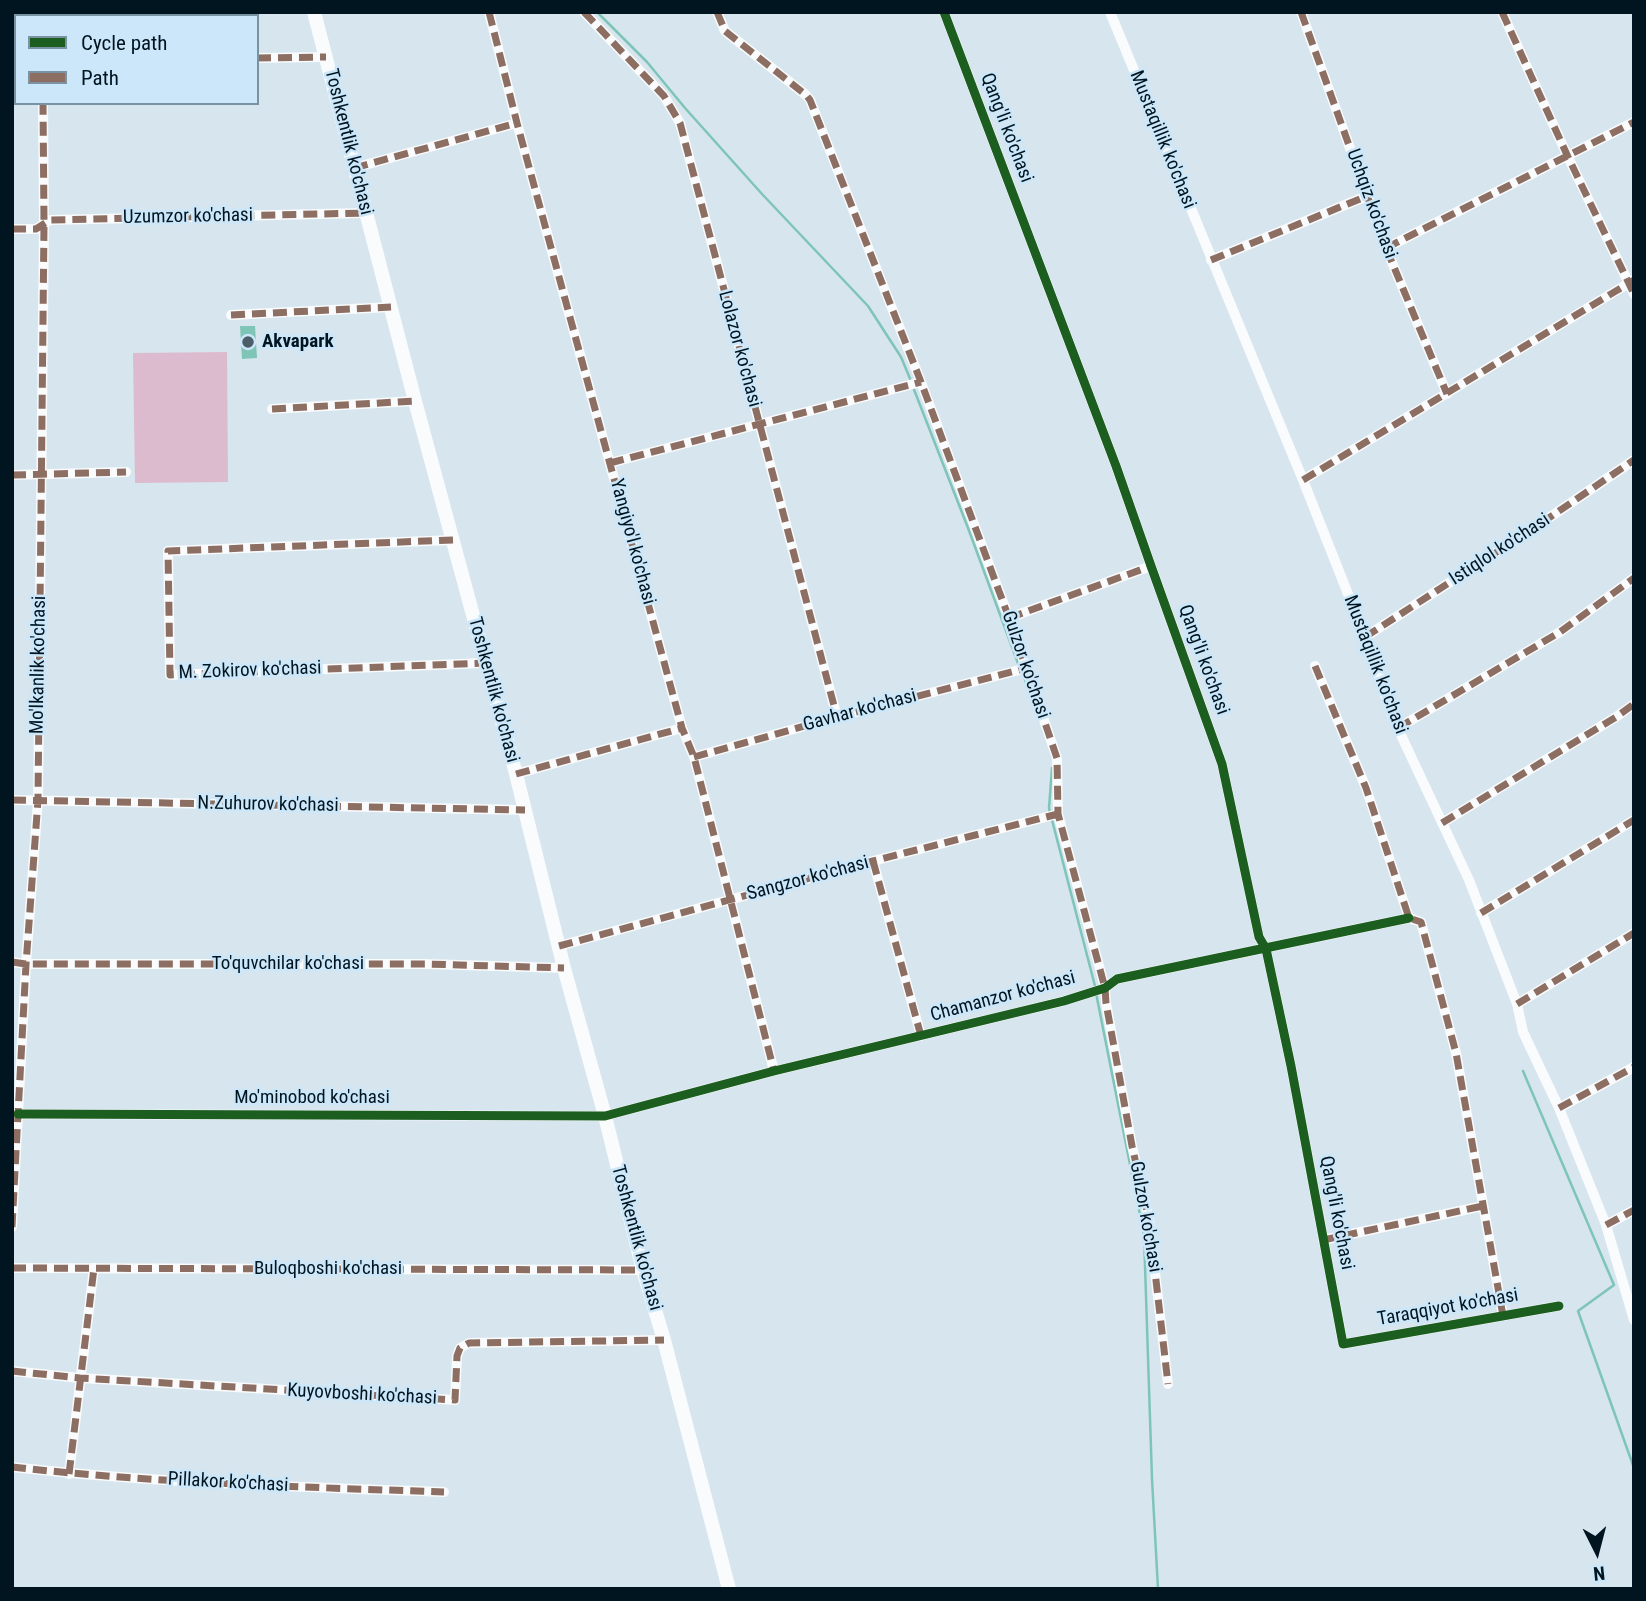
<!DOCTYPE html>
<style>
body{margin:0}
#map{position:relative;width:1646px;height:1601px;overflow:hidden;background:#d6e5ee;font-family:"Roboto Condensed",sans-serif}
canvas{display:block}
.frame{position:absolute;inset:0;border:14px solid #011521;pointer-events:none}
.legend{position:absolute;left:14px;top:14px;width:245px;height:91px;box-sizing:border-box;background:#cbe7f9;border:2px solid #7a93a3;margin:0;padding:9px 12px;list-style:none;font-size:21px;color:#011521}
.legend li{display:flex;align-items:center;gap:14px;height:35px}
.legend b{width:35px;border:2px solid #7a93a3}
.north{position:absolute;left:1562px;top:1517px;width:70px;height:70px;-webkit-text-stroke:5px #cbe7f9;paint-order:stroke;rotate:174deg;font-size:19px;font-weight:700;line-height:28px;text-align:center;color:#011521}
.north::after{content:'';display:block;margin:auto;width:24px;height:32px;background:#011521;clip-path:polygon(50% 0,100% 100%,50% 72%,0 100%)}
</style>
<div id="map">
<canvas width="1646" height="1601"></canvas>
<div class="frame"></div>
<ul class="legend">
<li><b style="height:9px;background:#1b5e20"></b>Cycle path</li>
<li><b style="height:9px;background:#8d6e63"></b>Path</li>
</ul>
<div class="north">N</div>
</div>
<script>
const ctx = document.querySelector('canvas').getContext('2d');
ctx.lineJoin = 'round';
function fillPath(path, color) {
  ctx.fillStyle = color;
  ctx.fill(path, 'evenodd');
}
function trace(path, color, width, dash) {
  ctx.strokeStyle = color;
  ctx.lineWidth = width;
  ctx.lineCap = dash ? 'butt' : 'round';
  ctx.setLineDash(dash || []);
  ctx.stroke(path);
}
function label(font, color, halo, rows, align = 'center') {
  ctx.font = font + ' "Roboto Condensed",sans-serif';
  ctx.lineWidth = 5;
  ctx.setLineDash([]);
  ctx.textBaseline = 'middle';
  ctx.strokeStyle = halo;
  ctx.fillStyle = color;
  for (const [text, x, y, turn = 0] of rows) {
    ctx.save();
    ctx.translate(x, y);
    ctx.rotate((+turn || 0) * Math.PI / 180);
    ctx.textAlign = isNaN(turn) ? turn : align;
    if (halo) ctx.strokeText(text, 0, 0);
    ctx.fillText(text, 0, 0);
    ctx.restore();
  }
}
const green = new Path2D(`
 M227,352L228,482L135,483L133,353Z`);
const water = new Path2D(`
 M255,326L257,358L242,359L240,326Z`);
const stream = new Path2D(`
 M597,12L647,62L685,108L762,194L868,306L901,357L911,381
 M913,387L968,528L1019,666
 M1022,672L1027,685
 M1050,813L1049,808L1052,768
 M1052,820L1095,986
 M1096,993L1144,1235L1152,1479L1158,1589
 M1523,1071L1614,1285L1578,1311L1634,1468`);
const street = new Path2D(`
 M43,12V16
 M489,12L517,123L682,728L694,757L774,1071
 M584,12L664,96L680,123L837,717
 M717,12L725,31L806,95L810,100L921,382L1009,618L1057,758L1058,814L1105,988L1106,1003L1132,1146L1149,1220L1168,1384
 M944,12L1116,466L1151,566L1222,764L1259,937L1266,949L1291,1066L1343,1344L1559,1306
 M1110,12L1303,480L1365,637L1393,718L1469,880L1517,1004L1523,1032L1559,1108L1606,1225L1634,1320
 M1301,12L1386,248L1447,394
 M1502,12L1568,157L1634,294
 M257,58L326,57
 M354,168L517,123
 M12,229H36L50,220L365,213
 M1386,248L1634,122
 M1211,260L1367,196
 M231,315L391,307
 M272,409L415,401
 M610,463L921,382
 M12,475L126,472
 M1303,480L1634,280
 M453,540L168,551L170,675L486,663
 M1009,618L1151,566
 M1365,637L1534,528L1634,460
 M1315,666L1366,788L1409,918L1421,922L1456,1053L1503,1316
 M1398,728L1560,632L1634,578
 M694,757L837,717L1027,668
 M516,774L682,728
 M12,800L525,810
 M1442,823L1616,717L1634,704
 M873,861L921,1036
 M1481,913L1634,820
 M559,946L873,861L1058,814
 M12,962L26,964H425L564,968
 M1517,1004L1634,933
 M1559,1108L1634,1067
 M18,1114L605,1116L774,1071L1064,1001L1105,988L1117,979L1409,918
 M1606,1225L1634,1210
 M12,1227L26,964L38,800L44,224L43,103
 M1323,1240L1483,1206
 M12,1268L643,1270
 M12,1371L80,1378L455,1400L457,1356L460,1348L469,1343L664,1340
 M12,1467C155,1483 300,1487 444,1492
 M69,1474L94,1268`);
const secondary = new Path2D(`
 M314,12L415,401L516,774L564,968L605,1116L643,1270L664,1340L729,1589`);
const quiet = new Path2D(`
 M43,12V16
 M489,12L517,123L682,728L694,757L774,1071
 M584,12L664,96L680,123L837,717
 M717,12L725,31L806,95L810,100L921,382L1009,618L1057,758L1058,814L1105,988L1106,1003L1132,1146L1149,1220L1168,1384
 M1301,12L1386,248L1447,394
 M1502,12L1568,157L1634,294
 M257,58L326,57
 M354,168L517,123
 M12,229H36L50,220L365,213
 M1386,248L1634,122
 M1211,260L1367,196
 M231,315L391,307
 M272,409L415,401
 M610,463L921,382
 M12,475L126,472
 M1303,480L1634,280
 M453,540L168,551L170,675L486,663
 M1009,618L1151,566
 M1365,637L1534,528L1634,460
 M1315,666L1366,788L1409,918L1421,922L1456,1053L1503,1316
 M1398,728L1560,632L1634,578
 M694,757L837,717L1027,668
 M516,774L682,728
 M12,800L525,810
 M1442,823L1616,717L1634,704
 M873,861L921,1036
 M1481,913L1634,820
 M559,946L873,861L1058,814
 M12,962L26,964H425L564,968
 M1517,1004L1634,933
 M1559,1108L1634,1067
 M1606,1225L1634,1210
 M12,1227L26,964L38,800L44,224L43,103
 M1323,1240L1483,1206
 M12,1268L643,1270
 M12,1371L80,1378L455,1400L457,1356L460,1348L469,1343L664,1340
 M12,1467C155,1483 300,1487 444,1492
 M69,1474L94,1268`);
const cycleway = new Path2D(`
 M944,12L1116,466L1151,566L1222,764L1259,937L1266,949L1291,1066L1343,1344L1559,1306
 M18,1114L605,1116L774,1071L1064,1001L1105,988L1117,979L1409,918`);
const markers = [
 [248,342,7,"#4c5e69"]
];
const streetNames = [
 ["Qang'li ko'chasi",1006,128,69],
 ["Mustaqillik ko'chasi",1162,140,68],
 ["Toshkentlik ko'chasi",348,142,76],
 ["Uchqiz ko'chasi",1371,204,70],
 ["Uzumzor ko'chasi",188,217,-1],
 ["Lolazor ko'chasi",739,349,75],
 ["Yangiyo'l ko'chasi",632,542,75],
 ["Istiqlol ko'chasi",1500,550,-33],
 ["Qang'li ko'chasi",1203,660,70],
 ["Mo'lkanlik ko'chasi",39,665,-89],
 ["Gulzor ko'chasi",1025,665,71],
 ["Mustaqillik ko'chasi",1375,665,69],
 ["M. Zokirov ko'chasi",250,671,-2],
 ["Toshkentlik ko'chasi",493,690,75],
 ["Gavhar ko'chasi",860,711,-15],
 ["N.Zuhurov ko'chasi",268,805,1],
 ["Sangzor ko'chasi",808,879,-15],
 ["To'quvchilar ko'chasi",288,964],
 ["Chamanzor ko'chasi",1003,997,-15],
 ["Mo'minobod ko'chasi",312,1098],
 ["Qang'li ko'chasi",1336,1213,79],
 ["Gulzor ko'chasi",1145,1217,80],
 ["Toshkentlik ko'chasi",636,1238,75],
 ["Buloqboshi ko'chasi",328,1269],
 ["Taraqqiyot ko'chasi",1448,1308,-10],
 ["Kuyovboshi ko'chasi",362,1395,3],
 ["Pillakor ko'chasi",228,1483,3]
];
const poiNames = [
 ["Akvapark",262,342]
];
fillPath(green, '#ddbbce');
fillPath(water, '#7ec5b8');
trace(stream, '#7ec5b8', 2.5);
trace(street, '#f9fbfc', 10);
trace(secondary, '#f9fbfc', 14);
trace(quiet, '#8d6e63', 7, [14, 7]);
trace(cycleway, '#1b5e20', 9);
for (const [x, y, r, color] of markers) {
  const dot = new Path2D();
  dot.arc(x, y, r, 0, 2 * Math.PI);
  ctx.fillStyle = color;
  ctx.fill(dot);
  trace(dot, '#cbe7f9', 2.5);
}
label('19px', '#011521', '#cbe7f9', streetNames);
label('bold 19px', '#011521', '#cbe7f9', poiNames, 'left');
</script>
